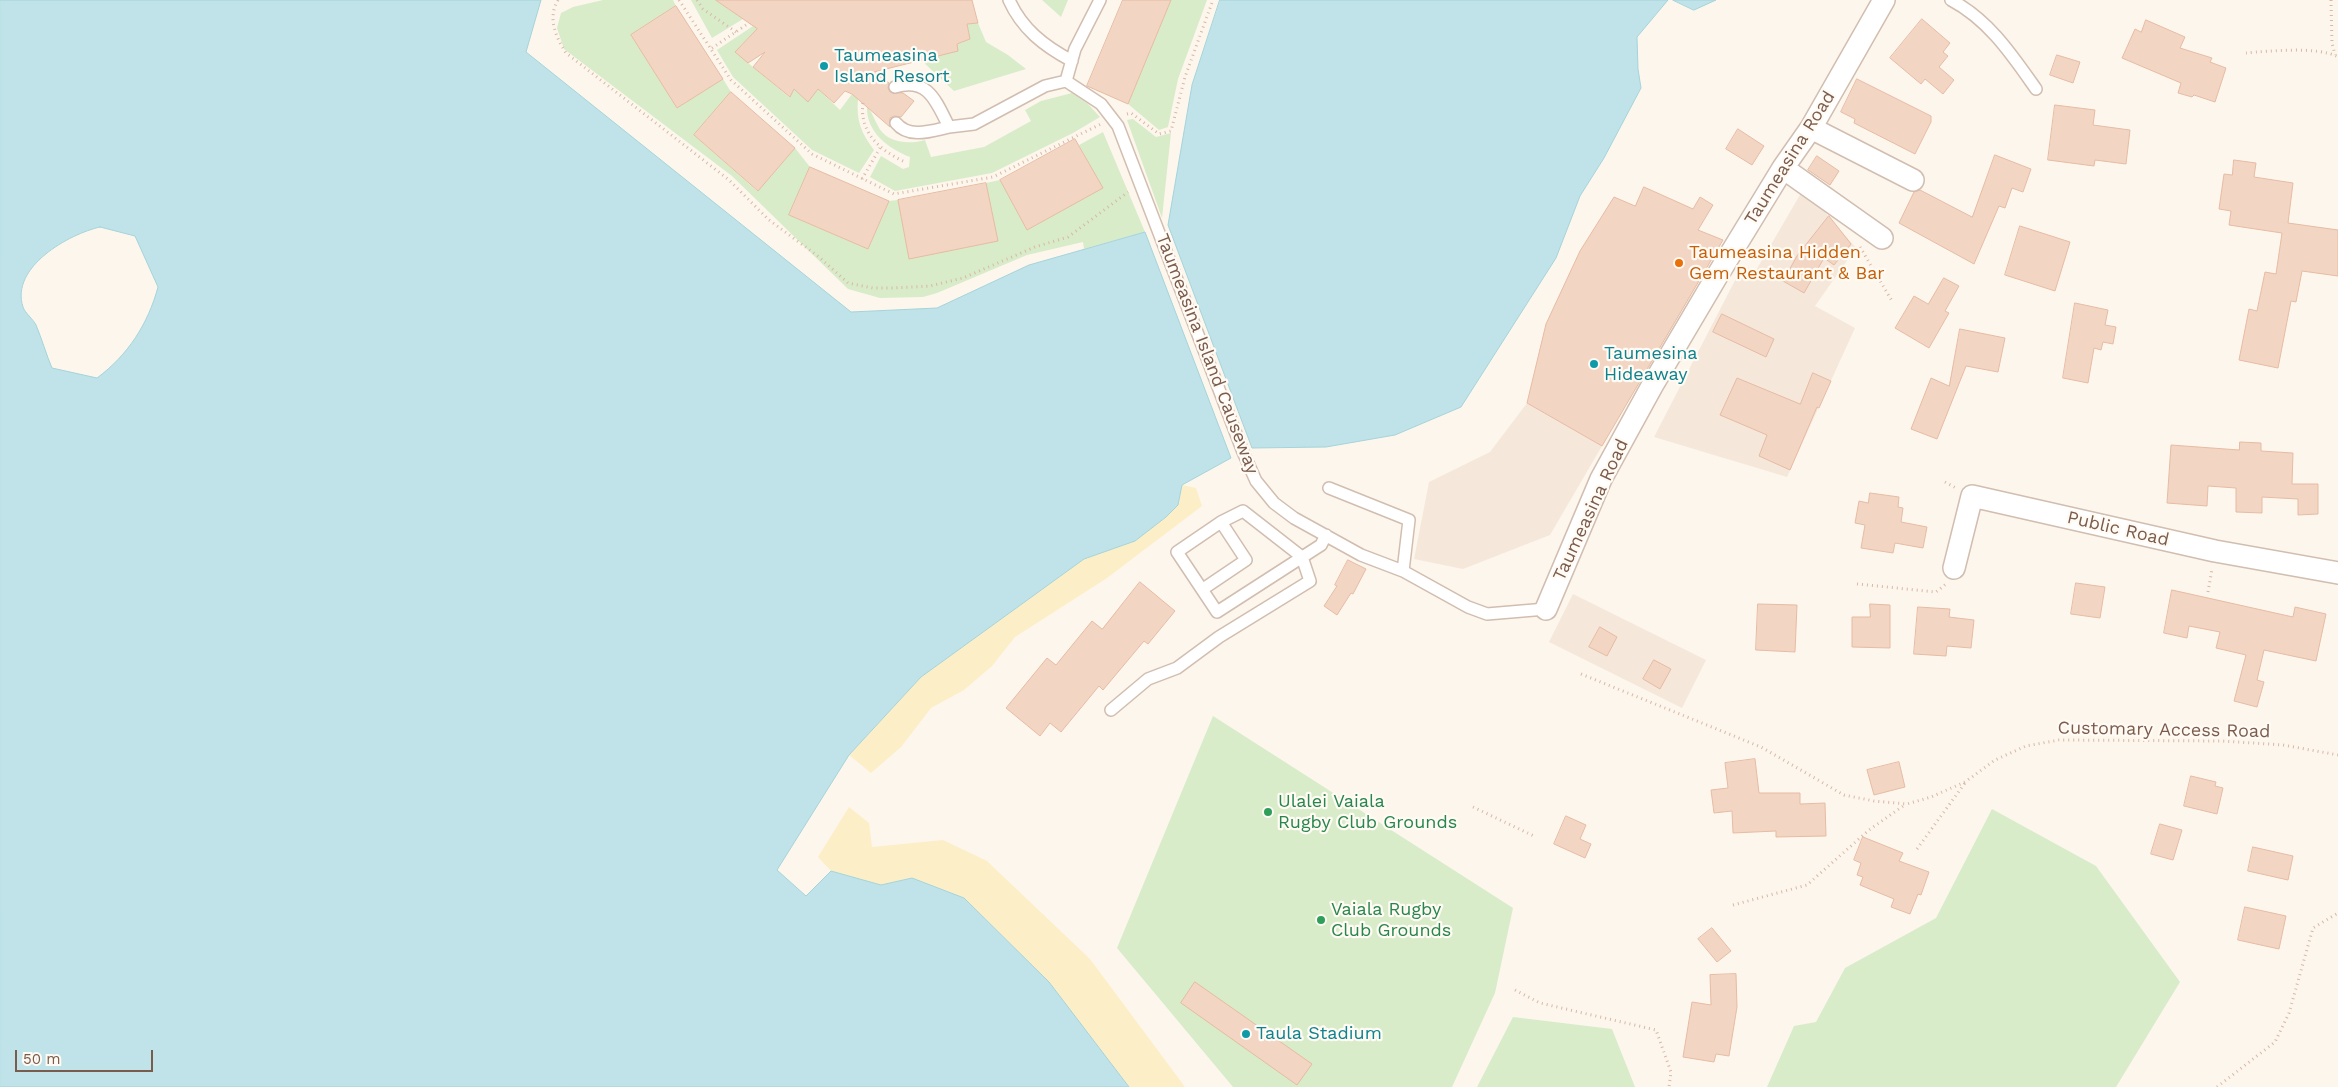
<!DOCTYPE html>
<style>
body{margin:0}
#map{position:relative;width:2338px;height:1087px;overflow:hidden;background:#fdf6ec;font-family:"Work Sans",sans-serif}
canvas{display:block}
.scale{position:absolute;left:15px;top:1050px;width:138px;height:22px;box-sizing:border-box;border:2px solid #7a5c4d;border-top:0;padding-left:6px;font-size:15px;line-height:18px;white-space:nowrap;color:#7a5c4d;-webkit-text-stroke:4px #fffaf3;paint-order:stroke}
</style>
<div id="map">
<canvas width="2338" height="1087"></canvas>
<div class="scale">50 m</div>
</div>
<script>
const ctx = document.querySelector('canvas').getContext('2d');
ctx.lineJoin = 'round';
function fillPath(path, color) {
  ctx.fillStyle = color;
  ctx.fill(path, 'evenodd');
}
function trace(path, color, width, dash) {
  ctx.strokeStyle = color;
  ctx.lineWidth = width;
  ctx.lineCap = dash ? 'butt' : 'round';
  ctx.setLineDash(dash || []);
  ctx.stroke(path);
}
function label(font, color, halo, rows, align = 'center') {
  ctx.font = font + ' "Work Sans",sans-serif';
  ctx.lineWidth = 4.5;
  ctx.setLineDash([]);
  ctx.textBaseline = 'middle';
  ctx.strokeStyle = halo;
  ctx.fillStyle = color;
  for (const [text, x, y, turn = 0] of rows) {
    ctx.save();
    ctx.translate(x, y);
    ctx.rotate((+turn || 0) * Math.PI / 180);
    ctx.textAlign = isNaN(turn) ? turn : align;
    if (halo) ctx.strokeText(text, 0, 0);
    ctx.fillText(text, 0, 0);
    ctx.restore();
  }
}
const residential = new Path2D(`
 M1804,188L1856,248L1815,306L1855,328L1787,477L1654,437L1743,265L1755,272Z
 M1527,403L1602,446L1550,535L1463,569L1414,559L1429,482L1490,452Z
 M1573,594L1706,660L1682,708L1549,642Z`);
const green = new Path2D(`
 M603,0H673L676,6L631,35L677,108L723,79L731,92L694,135L757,191L795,148L810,167L789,215L868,249L889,201L898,200L910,258L997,241L986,183L1000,180L1027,230L1102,188L1079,145L1103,132L1145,232L1084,249L1083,242L1027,255L937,293L923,297L880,298L848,289L732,176L564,49L557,28L561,13L573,7Z
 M691,0H716L743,19L712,38Z
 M1042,0H1068L1061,17Z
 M1171,0H1207L1178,79L1168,127L1159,130L1128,104Z
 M978,23L986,42L1008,55L1026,69L954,91L921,60L970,39L967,24Z
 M753,26L757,29L735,52L789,97L794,89L808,102L818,89L840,110L852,94L858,99C856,120 861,133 874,150L859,173L812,150L733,77L717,50Z
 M1072,93L1088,104L1100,117L1073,133L992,173L895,191L870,177L881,156L903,169L909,167L910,157C889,149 866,132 867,107C873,113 873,117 877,124C885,143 908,145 925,140L931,157L984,147L1031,121L1025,110L1041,101Z
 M1133,119L1156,137L1171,133L1162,218L1127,120Z
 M1213,716L1513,908L1495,993L1452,1087H1233L1117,948Z
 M1992,809L2096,866L2180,982L2116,1087H1767L1794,1026L1816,1022L1845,968L1936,918Z
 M1513,1017L1612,1029L1635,1087H1477Z`);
const sand = new Path2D(`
 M1182,485L1196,488L1202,506L1107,578L1015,637L992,666L964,690L931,708L901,747L871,773L849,755L921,677L1084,559L1135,541L1166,517L1178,505Z
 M849,807L869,823L872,847L943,840L987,861L1090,959L1185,1087H1129L1049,982L964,898L912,878L881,885L831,871L818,857Z`);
const water = new Path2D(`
 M0,0H541L526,52L851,312L937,308L1029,265L1145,232L1231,458L1182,485L1178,505L1166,517L1135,541L1084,559L921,677L849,755L777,870L806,896L831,871L881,885L912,878L964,898L1049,982L1129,1087H0ZM100,227L135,236L158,287C148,324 128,355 97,378L52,368C46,354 42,339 36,325C33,319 25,313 23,307C10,267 69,234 100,227Z
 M1220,0H1668L1637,37L1638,69L1641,88L1604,158L1580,196L1556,258L1461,407L1395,435L1326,447L1252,448L1168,225L1192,85Z
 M1673,0H1716L1694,10Z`);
const building = new Path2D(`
 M716,0H972L978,23L967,24L970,39L957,44L958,51L874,72L889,83L888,88L890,92L903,93L914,101L901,117L894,116L890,118V127L852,94L845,91L834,103L818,89L808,102L794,89L790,97L753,67L765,52L748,63L735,52L757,29Z
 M1123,0H1171L1128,104L1087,86Z
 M676,6L723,79L677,108L631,35Z
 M1922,19L1950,43L1943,52L1948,56L1939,67L1954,80L1943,94L1925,79L1921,84L1890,58Z
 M2146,20L2185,37L2180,48L2212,58L2210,62L2226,68L2215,102L2194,95L2192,97L2178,93L2181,83L2122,58L2135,29L2141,32Z
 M2057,55L2080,62L2073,83L2050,75Z
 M1857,79L1931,116V122L1915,154L1854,123L1855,119L1841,112Z
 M731,92L795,148L758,191L694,135Z
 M2055,105L2095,110L2093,125L2130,130L2126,164L2095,160L2094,166L2048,160Z
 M1738,129L1764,146L1752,165L1726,149Z
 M1075,139L1103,188L1027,230L1000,180Z
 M1995,155L2031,169L2023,192L2012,188L2005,208L1999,206L1974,264L1899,223L1914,192L1920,190L1972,217Z
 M1817,156L1839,171L1830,185L1808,170Z
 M2234,160L2256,163L2254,177L2293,183L2288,223L2338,230V276L2302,271L2296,302L2291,301L2278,368L2239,360L2249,309L2257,311L2265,272L2276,274L2282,233L2229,225L2231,211L2219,209L2224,174L2232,175Z
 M810,167L889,201L868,249L789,215Z
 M986,183L998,241L909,259L898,200Z
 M1644,187L1693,209L1700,197L1713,205L1698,230L1723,240L1602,446L1527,403L1546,324L1580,251L1614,197L1635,206Z
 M1829,216L1851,244L1834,265L1824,258L1804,293L1783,281L1797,256Z
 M2020,226L2070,242L2055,291L2005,275Z
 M1944,278L1959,286L1945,311L1949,313L1929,348L1895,328L1914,296L1928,304Z
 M2075,303L2108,310L2105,325L2116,327L2113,344L2103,342L2101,350L2094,348L2088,383L2063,378Z
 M1722,314L1774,339L1766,357L1713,332Z
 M1960,329L2005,338L1998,372L1966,366L1937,439L1911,429L1931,378L1949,386Z
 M1813,373L1831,381L1819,408L1817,407L1790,470L1759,456L1767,435L1720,415L1737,378L1800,404Z
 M2240,442L2261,443V451L2293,453L2292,484H2318V514L2298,515V499L2262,497V513L2236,512V488L2208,486L2207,506L2167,503L2171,445L2239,450Z
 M1870,493L1899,497L1898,507L1903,508L1901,522L1927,527L1923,548L1895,543L1893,553L1861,548L1865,525L1855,523L1859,501L1868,503Z
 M1348,560L1366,569L1353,594L1351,593L1337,615L1324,606L1337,586L1335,585Z
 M1140,582L1175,611L1148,644L1144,641L1103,690L1099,686L1061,732L1050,723L1040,736L1006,708L1047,658L1056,665L1092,621L1102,629Z
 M2076,583L2105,587L2100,618L2071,614Z
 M2172,590L2293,617L2295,607L2326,614L2316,661L2264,650L2257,680L2264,682L2257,707L2234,701L2246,655L2216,648L2220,632L2189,626L2187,638L2164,633Z
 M1758,604L1797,605L1795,652L1756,650Z
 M1870,604L1890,605V648L1852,647V617H1870Z
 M1918,607L1950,609L1949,617L1974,620L1971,648L1947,646L1946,656L1914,654Z
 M1600,627L1617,637L1607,656L1589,647Z
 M1654,660L1671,669L1660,689L1643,679Z
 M1755,759L1759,793H1800V804L1825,803L1826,836L1776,837V831L1733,833L1732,811L1714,813L1711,790L1728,788L1725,763Z
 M1899,762L1905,787L1874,795L1867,770Z
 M2191,776L2216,782L2215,786L2223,788L2217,814L2184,806Z
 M1566,816L1586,825L1580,839L1591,844L1585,858L1554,844Z
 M2160,824L2182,830L2173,860L2151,854Z
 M1863,837L1903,853L1899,861L1929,872L1921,895L1918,894L1910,914L1891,907L1894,899L1860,885L1863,877L1857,875L1861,863L1854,860Z
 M2253,847L2293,856L2288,880L2248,871Z
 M2245,907L2286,916L2279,949L2238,940Z
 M1712,928L1731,951L1717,962L1698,939Z
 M1736,974L1737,1007L1729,1056L1716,1054L1714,1062L1683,1057L1692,1002L1711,1005L1710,975Z
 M1195,982L1312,1064L1297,1085L1181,1003Z`);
const path = new Path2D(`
 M558,0C547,19 556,37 566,53L729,180L769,220L819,257L848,283L873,288H894L930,286L963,278L1035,247L1068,237L1128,192
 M679,0L731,80L812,154L894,194L993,177L1101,124
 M697,0L703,9L736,32
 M2331,0L2332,43L2335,55
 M712,48L749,23
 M2246,53C2268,51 2319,46 2338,57
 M863,103C859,133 881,151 905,162
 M1127,114L1131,113L1159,134L1171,131L1185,77L1213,0
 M862,179L880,148
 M1860,247L1892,301
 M1945,482L1956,488
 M1857,584L1936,592L1946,584
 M2208,592L2212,569
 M1581,674L1761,747L1844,795L1874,801L1907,804L1931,797L1965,782L1995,760L2026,746L2059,740L2222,741L2283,745L2338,755
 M1473,807L1536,837
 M1917,849L1965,783
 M1733,905L1807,885L1869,830L1906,804
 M1515,990L1540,1003L1656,1030L1671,1072L1669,1087
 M2217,1087L2275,1042L2289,1013L2313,928L2338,913`);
const lane = new Path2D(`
 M1009,0C1022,29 1044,46 1072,61
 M1951,0C1989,20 2012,55 2036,89
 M1066,81L1101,104L1118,126L1243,452L1256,481L1274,503L1294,518L1361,555L1403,571L1468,607L1487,614L1546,609
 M1066,81L1075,49L1100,0
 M895,87C928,77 936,101 949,127C931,131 909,139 896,123
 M949,127L974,124L1045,86L1066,81
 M1329,488L1409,520L1403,571
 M1203,589L1246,560L1221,522L1177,552L1217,612L1321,545L1326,535
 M1111,710L1148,679L1177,668L1219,637L1310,581L1302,557L1243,511L1221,522`);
const street = new Path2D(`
 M1811,128L1913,180
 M1783,168L1882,238
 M1954,568L1972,496L2215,551L2338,573
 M1546,609L1601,479L1652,386L1717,276L1783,168L1811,128L1884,0`);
const markers = [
 [824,66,5,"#0f9aa8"],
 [1679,263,5,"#e8710a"],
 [1594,364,5,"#0f9aa8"],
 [1268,812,5,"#2e9e5b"],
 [1321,920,5,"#2e9e5b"],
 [1246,1034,5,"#0f9aa8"]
];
const cultureNames = [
 ["Taumeasina",834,56],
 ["Island Resort",834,77],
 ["Taumesina",1604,354],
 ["Hideaway",1604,375],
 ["Taula Stadium",1256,1034]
];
const streetNames = [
 ["Taumeasina Road",1790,158,-58],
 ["Taumeasina Island Causeway",1207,354,69],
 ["Taumeasina Road",1591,510,-65],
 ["Public Road",2118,529,13],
 ["Customary Access Road",2164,730,1]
];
const foodNames = [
 ["Taumeasina Hidden",1689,253],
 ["Gem Restaurant & Bar",1689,274]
];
const leisureNames = [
 ["Ulalei Vaiala",1278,802],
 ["Rugby Club Grounds",1278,823],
 ["Vaiala Rugby",1331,910],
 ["Club Grounds",1331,931]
];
fillPath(residential, '#f5e8da');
fillPath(green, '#d8ecc9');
fillPath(sand, '#fcefc7');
fillPath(water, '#bfe3e8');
trace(water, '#a5d3da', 1);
fillPath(building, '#f3d5c3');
trace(building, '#e6bba3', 1);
trace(lane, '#d1beb0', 14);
trace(street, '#d1beb0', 24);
trace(path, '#d9b8a5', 3, [1, 4]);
trace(lane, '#fff', 11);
trace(street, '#fff', 21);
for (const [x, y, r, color] of markers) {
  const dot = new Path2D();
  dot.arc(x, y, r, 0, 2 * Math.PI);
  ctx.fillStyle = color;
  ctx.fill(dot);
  trace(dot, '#fffaf3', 2);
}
label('18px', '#0d838f', '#fffaf3', cultureNames, 'left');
label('18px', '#7a5c4d', '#fffaf3', streetNames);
label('18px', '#c56008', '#fffaf3', foodNames, 'left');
label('18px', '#27864d', '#fffaf3', leisureNames, 'left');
</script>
